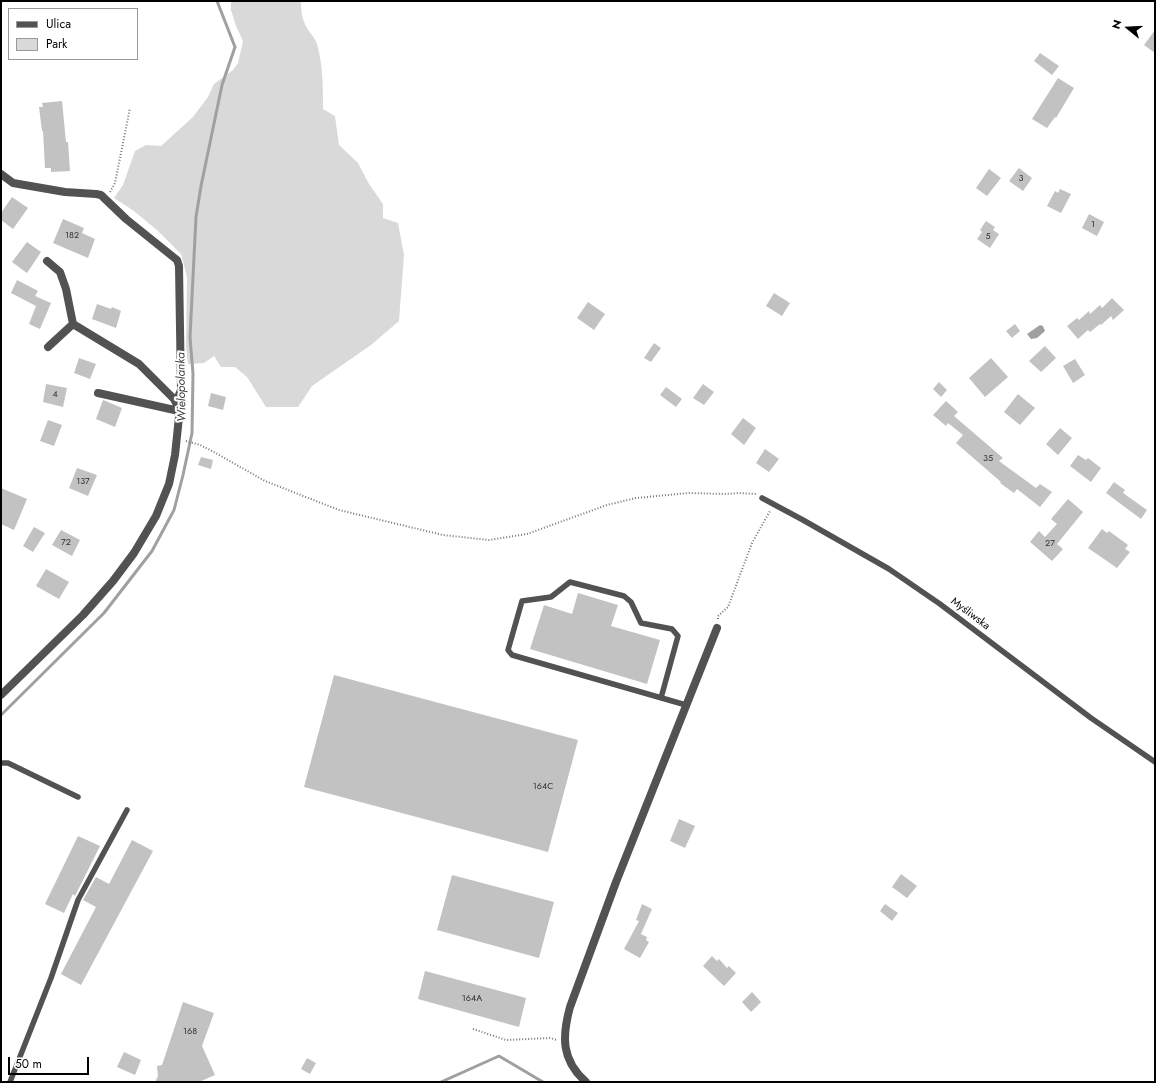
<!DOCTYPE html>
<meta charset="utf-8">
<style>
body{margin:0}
#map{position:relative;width:1156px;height:1083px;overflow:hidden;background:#fff;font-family:Jost,sans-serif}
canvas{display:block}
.frame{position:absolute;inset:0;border:2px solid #000;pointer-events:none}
.legend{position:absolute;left:8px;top:8px;width:130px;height:52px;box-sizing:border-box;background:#fff;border:1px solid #999;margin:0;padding:5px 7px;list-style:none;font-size:12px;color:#000}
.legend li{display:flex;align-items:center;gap:8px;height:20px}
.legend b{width:20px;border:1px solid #999}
.north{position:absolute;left:1108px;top:8px;width:40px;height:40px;-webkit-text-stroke:3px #fff;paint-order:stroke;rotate:288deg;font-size:11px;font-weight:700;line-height:16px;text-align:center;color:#000}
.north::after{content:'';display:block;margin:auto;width:14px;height:18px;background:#000;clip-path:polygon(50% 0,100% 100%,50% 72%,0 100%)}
.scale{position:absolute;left:8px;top:1057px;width:81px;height:18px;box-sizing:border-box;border:2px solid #000;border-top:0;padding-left:5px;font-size:12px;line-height:14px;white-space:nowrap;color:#000;-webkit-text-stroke:3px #fff;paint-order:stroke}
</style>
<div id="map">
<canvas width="1156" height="1083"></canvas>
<div class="frame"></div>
<ul class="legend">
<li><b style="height:5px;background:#525252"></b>Ulica</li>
<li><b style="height:11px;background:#d9d9d9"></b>Park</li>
</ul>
<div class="north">N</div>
<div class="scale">50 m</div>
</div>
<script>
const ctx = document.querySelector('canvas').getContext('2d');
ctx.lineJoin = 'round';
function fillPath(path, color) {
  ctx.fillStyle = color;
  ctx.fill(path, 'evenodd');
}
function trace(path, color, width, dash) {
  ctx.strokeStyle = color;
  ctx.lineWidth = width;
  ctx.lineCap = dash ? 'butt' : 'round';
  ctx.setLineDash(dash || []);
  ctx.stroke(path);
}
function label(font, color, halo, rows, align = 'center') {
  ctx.font = font + ' Jost,sans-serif';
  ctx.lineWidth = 4;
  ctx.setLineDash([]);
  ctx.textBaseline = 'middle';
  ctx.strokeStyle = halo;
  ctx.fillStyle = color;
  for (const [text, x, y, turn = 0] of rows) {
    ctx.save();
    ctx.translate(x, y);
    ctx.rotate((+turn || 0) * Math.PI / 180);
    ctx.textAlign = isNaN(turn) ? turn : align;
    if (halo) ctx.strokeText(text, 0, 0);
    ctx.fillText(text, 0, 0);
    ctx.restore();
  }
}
const green = new Path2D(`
 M231,1H301C301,11 302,19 307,28C310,33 315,38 317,44C323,65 323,87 323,109L335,116L339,145L358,163L369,184L383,204V218L398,223L404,255L399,321L371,345L312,386L298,407H266L247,377L235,367H221L214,356L204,363L188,364L186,347L187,277L181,254L158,231L134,211L114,198L123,185L135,151L146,145L161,146L193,117L208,97L214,84L233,70L238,63L243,41L236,26L231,10Z`);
const water = new Path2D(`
 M1040,325L1043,326L1045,331L1037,338L1031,339L1027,334Z`);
const stream = new Path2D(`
 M1,715L104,613L152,551L174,510L183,475L192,433L193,374L190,337L196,217L201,186L222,85L235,47L217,1
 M441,1082L499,1056L543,1082`);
const building = new Path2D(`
 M1155,30V53L1144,45Z
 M1040,53L1059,66L1052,75L1034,61Z
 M1058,78L1074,88L1056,118L1055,117L1047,128L1032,119Z
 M62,101L66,142H68L70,171L51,172V168H45L43,131H42L39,107H43L42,103Z
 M1019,168L1032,178L1023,191L1009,181Z
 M989,169L1001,178L987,196L976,188Z
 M1060,189L1071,194L1061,213L1047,206L1055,191L1058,193Z
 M12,197L28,208L13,229L1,220V213Z
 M1089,214L1104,222L1097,236L1082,228Z
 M63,219L84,228L82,233L95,239L88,258L53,243Z
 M986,221L995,227L993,230L999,234L990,248L977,239L982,232L980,230Z
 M27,242L41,252L27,273L12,262Z
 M17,280L38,291L35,296L51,303L40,329L29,324L36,306L11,293Z
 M774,293L790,303L782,316L766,306Z
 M1112,298L1124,310L1113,320L1111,316L1101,325L1100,324L1090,332L1088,330L1078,339L1067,326L1077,318L1079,320L1089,311L1090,314L1100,305L1102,308Z
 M588,302L605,314L594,330L577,318Z
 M97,304L111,309L112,307L121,311L116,328L92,319Z
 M1015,324L1020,331L1012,338L1006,331Z
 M654,343L661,348L651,362L644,358Z
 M1045,346L1056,358L1041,372L1029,361Z
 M79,358L96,364L90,379L74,373Z
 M991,358L1008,377L985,397L969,378Z
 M1075,359L1085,375L1073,383L1063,366Z
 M939,382L947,390L941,397L933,389Z
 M46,384L67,388L63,407L43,402Z
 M703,384L714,392L704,405L693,398Z
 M666,387L682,399L676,407L660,395Z
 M211,393L226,397L223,410L208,406Z
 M1018,394L1035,408L1020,425L1004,412Z
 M103,400L122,408L115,427L96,419Z
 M946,401L958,412L954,416L1003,458L999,461L1036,488L1040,484L1052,492L1040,507L1017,489L1014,493L1000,483L1001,482L956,443L963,435L948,423L946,426L933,415Z
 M743,418L756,428L744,445L731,434Z
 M48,420L62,425L54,446L40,441Z
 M1060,428L1072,438L1058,455L1046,444Z
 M765,449L779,459L769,472L756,463Z
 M1078,455L1086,460L1088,458L1101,468L1091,482L1070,466Z
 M201,457L213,460L211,469L198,465Z
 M77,468L97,475L88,496L69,488Z
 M1114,482L1125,490L1123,493L1147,510L1141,519L1106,493Z
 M1,488L27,499L14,530L1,524Z
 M1068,499L1083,512L1057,544L1063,549L1052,561L1030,542L1039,531L1045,537L1057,524L1051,519Z
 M34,527L45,533L33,552L23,546Z
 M1102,529L1107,533L1109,531L1128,545L1125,549L1130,552L1117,568L1088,548Z
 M61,530L80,540L72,556L52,545Z
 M46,569L69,582L59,599L36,586Z
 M578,593L618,605L611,626L660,640L647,684L530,649L544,605L572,614Z
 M334,675L578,740L548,852L304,787Z
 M679,819L695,826L685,848L670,841Z
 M78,836L100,846L75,896L73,894L64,913L45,904Z
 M132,840L153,851L81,985L61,974L96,907L83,900L96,877L109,884Z
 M901,874L917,886L907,898L892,887Z
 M452,875L554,902L539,958L437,930Z
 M642,904L652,909L641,934L647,937L646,940L649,942L640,958L624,949L639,921L636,920Z
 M885,904L898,913L892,921L880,911Z
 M712,956L717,961L719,959L727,968L729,966L736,973L724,986L703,966Z
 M425,971L526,998L519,1027L418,999Z
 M752,992L761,1002L751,1012L742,1002Z
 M183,1002L214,1013L202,1046L215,1075L199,1082H155L158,1076L157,1066L162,1065Z
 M124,1052L141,1060L135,1075L117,1067Z
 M307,1058L316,1063L310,1074L301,1069Z`);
const path = new Path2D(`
 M110,192L115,183L130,108
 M186,441L200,445L212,451L265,481L339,510L443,535L489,540L527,534L607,505L636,498L689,493L726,494L739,493L756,494
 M718,619V616L728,607L752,543L770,511
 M473,1029L506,1040L550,1038L557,1040`);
const lane = new Path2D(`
 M762,498L803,520L889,569L940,604L1091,718L1155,762
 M661,698L678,636L672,629L641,623L631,602L624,596L570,582L551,597L522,601L508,650L512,655L686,705
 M1,763H8L78,797
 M10,1082L51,978L78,900L127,810`);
const street = new Path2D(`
 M1,174L13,183L65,192L96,194L101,195L126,219L177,260L179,266L181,390L176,402
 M48,347L73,324
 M98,393L179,411
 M1,695L83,615L113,581L134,553L156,516L169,484L175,455L179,417L178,407L174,399L139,364L73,324L66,289L60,272L47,261
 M586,1082C561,1060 562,1036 570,1007L616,882L717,628`);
const numberNames = [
 ["3",1021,179],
 ["1",1093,225],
 ["182",72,236],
 ["5",988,237],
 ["4",55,395],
 ["35",988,459],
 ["137",83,482],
 ["72",66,543],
 ["27",1050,544],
 ["164C",543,787],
 ["164A",472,999],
 ["168",190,1032]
];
const streetNames = [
 ["Myśliwska",970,614,37]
];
const waterNames = [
 ["Wielopolanka",182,387,-91]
];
fillPath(green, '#d9d9d9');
fillPath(water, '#a0a0a0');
trace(stream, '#a0a0a0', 3);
fillPath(building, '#c2c2c2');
trace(path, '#747474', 2, [1, 2]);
trace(lane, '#525252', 5.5);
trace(street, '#525252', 8);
label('9px', '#303030', null, numberNames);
label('11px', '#000', '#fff', streetNames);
label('italic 12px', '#414141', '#fff', waterNames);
</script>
